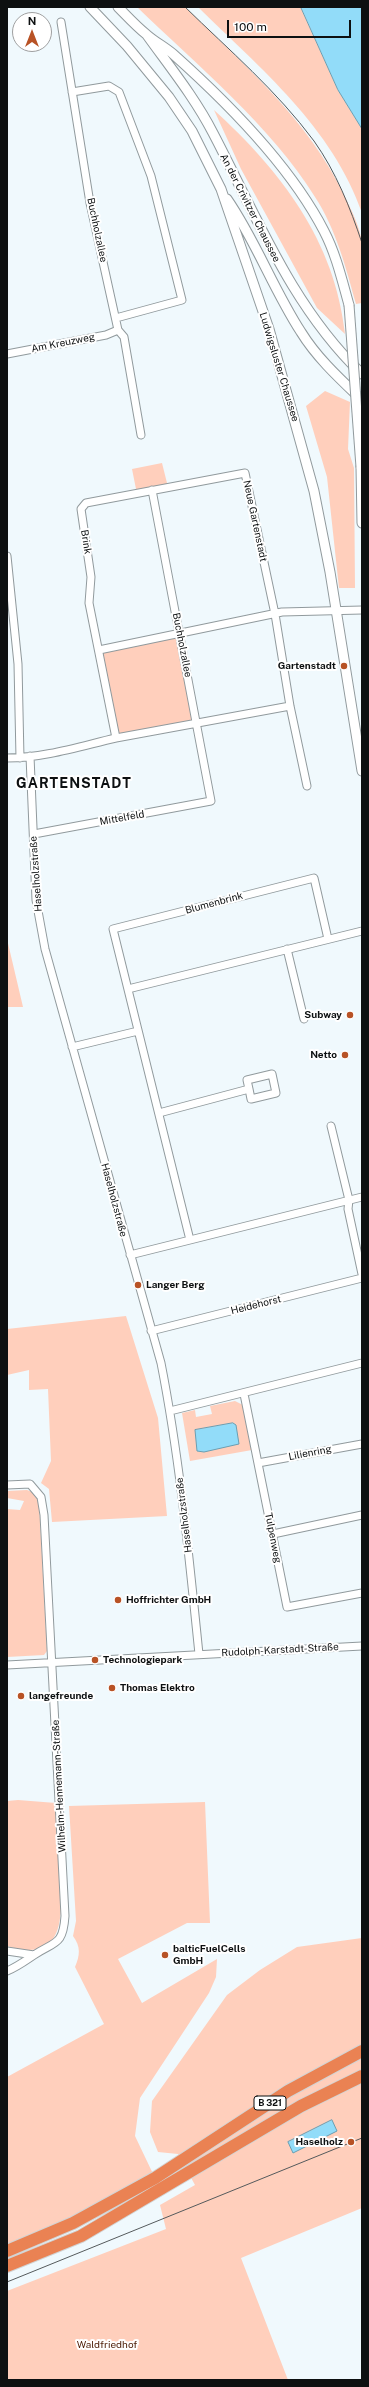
<!DOCTYPE html>
<meta charset="utf-8">
<style>
body{margin:0}
#map{position:relative;width:369px;height:2387px;overflow:hidden;background:#f0f9fd;font-family:"Public Sans",sans-serif}
canvas{display:block}
.frame{position:absolute;inset:0;border:8px solid #0d1011;pointer-events:none}
.north{position:absolute;left:12px;top:12px;width:40px;height:40px;box-sizing:border-box;background:#fff;border:1px solid #9e9fa0;border-radius:50%;rotate:0deg;font-size:11px;font-weight:700;line-height:16px;text-align:center;color:#0d1011}
.north::after{content:'';display:block;margin:auto;width:14px;height:18px;background:#b85225;clip-path:polygon(50% 0,100% 100%,50% 72%,0 100%)}
.scale{position:absolute;left:227px;top:20px;width:124px;height:18px;box-sizing:border-box;border:2px solid #0d1011;border-top:0;padding-left:5px;font-size:12px;line-height:14px;white-space:nowrap;color:#0d1011;-webkit-text-stroke:3px #fff;paint-order:stroke}
</style>
<div id="map">
<canvas width="369" height="2387"></canvas>
<div class="frame"></div>
<div class="north">N</div>
<div class="scale">100 m</div>
</div>
<script>
const ctx = document.querySelector('canvas').getContext('2d');
ctx.lineJoin = 'round';
function fillPath(path, color) {
  ctx.fillStyle = color;
  ctx.fill(path, 'evenodd');
}
function trace(path, color, width, dash) {
  ctx.strokeStyle = color;
  ctx.lineWidth = width;
  ctx.lineCap = dash ? 'butt' : 'round';
  ctx.setLineDash(dash || []);
  ctx.stroke(path);
}
function label(font, color, halo, rows, align = 'center') {
  ctx.font = font + ' "Public Sans",sans-serif';
  ctx.lineWidth = 4;
  ctx.setLineDash([]);
  ctx.textBaseline = 'middle';
  ctx.strokeStyle = halo;
  ctx.fillStyle = color;
  for (const [text, x, y, turn = 0] of rows) {
    ctx.save();
    ctx.translate(x, y);
    ctx.rotate((+turn || 0) * Math.PI / 180);
    ctx.textAlign = isNaN(turn) ? turn : align;
    if (halo) ctx.strokeText(text, 0, 0);
    ctx.fillText(text, 0, 0);
    ctx.restore();
  }
}
const green = new Path2D(`
 M137,7H185C244,65 308,119 344,195C351,209 360,227 362,243C365,262 362,284 362,303L356,304C346,268 336,229 315,197C271,126 197,65 137,7Z
 M198,7H301L338,90L362,129V213C333,128 260,68 198,7Z
 M214,110C281,171 335,241 345,334L317,308L241,169Z
 M325,391L350,402L348,449L354,468L355,588H339L327,477L306,406Z
 M162,463L168,487L137,494L132,469Z
 M179,634L197,723L116,738L99,650Z
 M7,939L23,1007H7Z
 M126,1316L158,1418L167,1516L52,1522L49,1489L41,1483L51,1461L48,1389L29,1390V1370L7,1375V1329Z
 M235,1401L243,1405L252,1450L190,1461L182,1413L195,1410L196,1417L212,1414L210,1406Z
 M27,1490L35,1493L39,1501L47,1651L44,1655L7,1657V1509L20,1510L24,1501L7,1498V1491Z
 M18,1800L56,1803C57,1826 59,1848 60,1871C62,1912 68,1965 7,1946V1801Z
 M205,1802L210,1923H187L118,1959L142,2003L217,1959L216,1977L209,1993L140,2098L135,2136L155,2178L7,2251V2077L104,2024L75,1967C80,1955 81,1947 73,1936L76,1921L69,1806Z
 M362,1938V2208L241,2258L288,2380H7V2291L166,2229L160,2205L195,2185L178,2154L158,2152L150,2132L152,2101L227,1995L260,1970L297,1947Z`);
const water = new Path2D(`
 M301,7H362V129L338,90Z
 M233,1423L236,1425L239,1444L204,1452L197,1451L195,1430Z
 M332,2120L337,2131L293,2153L288,2142Z`);
const minor = new Path2D(`
 M61,22L90,203L118,330L124,337L141,435
 M72,92L109,86L119,92L151,176L182,300L116,318
 M7,354L106,335L118,330
 M7,556L18,664L20,758
 M99,650L282,612L362,610
 M116,738L290,706
 M30,756L36,900L45,949L161,1363C180,1460 189,1557 199,1654
 M7,758C44,758 81,746 116,738L89,603L91,577L81,509L86,503L245,473L275,614L290,706L307,786
 M34,834L211,801L152,490
 M287,949L304,1019
 M128,989L362,931
 M72,1047L138,1031
 M159,1113L249,1089L251,1099L276,1093L272,1074L247,1080L249,1089
 M331,1126L349,1200L348,1209L362,1274
 M190,1240L113,929L314,878L328,939
 M130,1255L362,1197
 M151,1331L362,1278
 M244,1394L287,1607L362,1593
 M170,1411L362,1363
 M258,1463L362,1444
 M7,1485L30,1484L41,1497L44,1515L65,1916C63,1946 55,1941 34,1955C25,1961 17,1967 7,1971
 M273,1534L362,1515
 M7,1665L362,1646
 M7,1951L34,1955`);
const tertiary = new Path2D(`
 M90,7L127,46L169,97L192,131L221,189L269,329L314,491L330,572L362,771
 M118,7C127,16 136,26 146,34C155,42 165,47 173,54C228,103 290,165 324,231C336,254 342,280 349,305
 M147,35C170,67 195,98 213,133C257,217 292,307 362,374
 M227,199C256,241 273,289 301,332C317,358 340,379 362,400
 M361,467L362,523`);
const trunk = new Path2D(`
 M7,2251L73,2223L155,2178L288,2091L362,2051
 M7,2266L81,2236L301,2106L362,2076`);
const tram = new Path2D(`
 M185,7C229,50 277,91 314,141C336,172 350,207 362,243
 M7,2282L362,2138`);
const tertiaryBridge = new Path2D(`
 M349,305L361,467`);
const markers = [
 [344,666,4,"#b85225"],
 [350,1015,4,"#b85225"],
 [345,1055,4,"#b85225"],
 [138,1285,4,"#b85225"],
 [118,1600,4,"#b85225"],
 [95,1660,4,"#b85225"],
 [112,1688,4,"#b85225"],
 [21,1696,4,"#b85225"],
 [165,1955,4,"#b85225"],
 [351,2142,4,"#b85225"]
];
const shields = [
 [270,2103,32]
];
const shieldNames = [
 ["B 321",270,2103]
];
const streetNames = [
 ["An der Crivitzer Chaussee",250,208,63],
 ["Buchholzallee",97,230,78],
 ["Am Kreuzweg",63,343,-11],
 ["Ludwigsluster Chaussee",279,367,73],
 ["Neue Gartenstadt",255,521,78],
 ["Brink",86,542,81],
 ["Buchholzallee",182,645,79],
 ["Mittelfeld",122,818,-10],
 ["Haselholzstraße",36,874,-94],
 ["Blumenbrink",214,903,-15],
 ["Haselholzstraße",114,1200,75],
 ["Heidehorst",256,1305,-14],
 ["Lilienring",310,1453,-11],
 ["Haselholzstraße",184,1515,-97],
 ["Tulpenweg",273,1538,79],
 ["Rudolph-Karstadt-Straße",280,1650,-3],
 ["Wilhelm-Hennemann-Straße",59,1786,-93]
];
const poiNames = [
 ["Gartenstadt",336,666,"right"],
 ["Subway",342,1015,"right"],
 ["Netto",337,1055,"right"],
 ["Langer Berg",146,1285],
 ["Hoffrichter GmbH",126,1600],
 ["Technologiepark",103,1660],
 ["Thomas Elektro",120,1688],
 ["langefreunde",29,1696],
 ["balticFuelCells",173,1949],
 ["GmbH",173,1961],
 ["Haselholz",343,2142,"right"]
];
const parkNames = [
 ["Waldfriedhof",107,2345]
];
const districtNames = [
 ["GARTENSTADT",74,784]
];
fillPath(green, '#ffcfbc');
fillPath(water, '#92dcf9');
trace(water, '#6a9fb3', 1);
trace(minor, '#919a9d', 9);
trace(tertiary, '#919a9d', 11);
trace(trunk, '#d3d4d4', 14);
trace(minor, '#fff', 7);
trace(tertiary, '#fff', 9);
trace(trunk, '#ea8253', 12);
trace(tram, '#555a5c', 1);
trace(tertiaryBridge, '#919a9d', 11, []);
trace(tertiaryBridge, '#fff', 9);
for (const [x, y, r, color] of markers) {
  const dot = new Path2D();
  dot.arc(x, y, r, 0, 2 * Math.PI);
  ctx.fillStyle = color;
  ctx.fill(dot);
  trace(dot, '#fff', 1.5);
}
for (const [x, y, w] of shields) {
  const box = new Path2D();
  box.roundRect(x - w / 2, y - 7, w, 14, 3);
  ctx.fillStyle = '#fff';
  ctx.fill(box);
  trace(box, '#0d1011', 1);
}
label('bold 9px', '#0d1011', null, shieldNames);
label('10px', '#0d1011', '#fff', streetNames);
label('bold 10px', '#0d1011', '#fff', poiNames, 'left');
label('10px', '#4d1c06', '#fff', parkNames);
ctx.letterSpacing = '1px';
label('bold 14px', '#0d1011', '#fff', districtNames);
ctx.letterSpacing = '0px';
</script>
